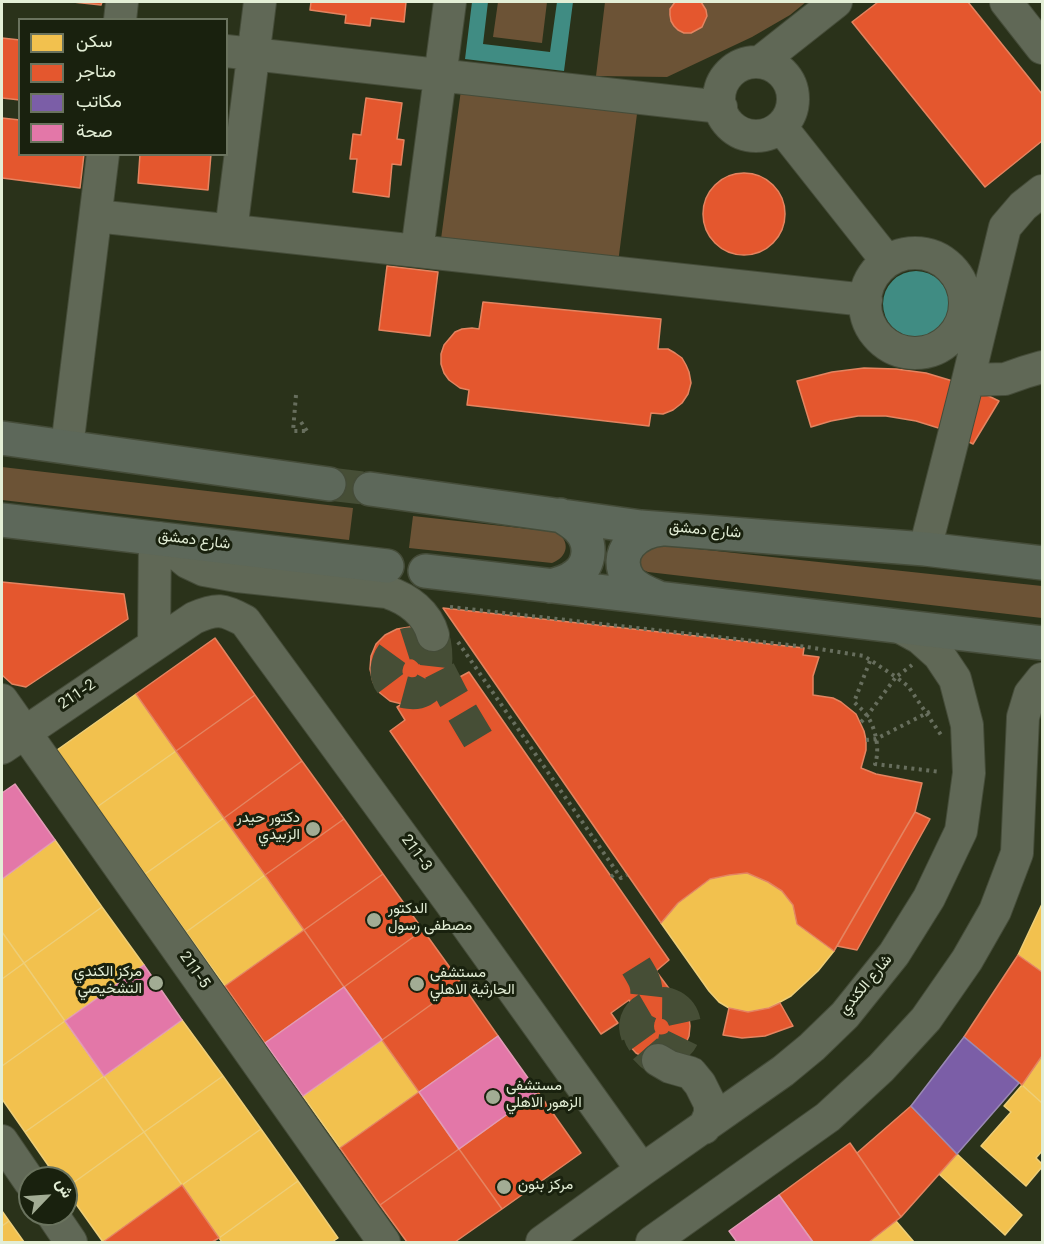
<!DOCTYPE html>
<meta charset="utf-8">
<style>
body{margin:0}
#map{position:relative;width:1044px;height:1244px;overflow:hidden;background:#2a321a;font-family:Georgia,Vazirmatn,serif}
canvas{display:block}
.frame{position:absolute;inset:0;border:3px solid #e3eed6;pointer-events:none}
.legend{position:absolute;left:18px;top:18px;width:210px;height:138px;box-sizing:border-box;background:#19210e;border:2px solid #6a735e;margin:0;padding:8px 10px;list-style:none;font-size:18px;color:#e3eed6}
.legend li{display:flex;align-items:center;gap:12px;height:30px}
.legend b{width:30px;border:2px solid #6a735e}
.north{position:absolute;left:18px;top:1166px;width:60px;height:60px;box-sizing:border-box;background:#19210e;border:2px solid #6a735e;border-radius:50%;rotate:65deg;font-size:16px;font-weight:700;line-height:24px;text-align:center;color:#e3eed6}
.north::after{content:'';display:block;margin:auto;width:21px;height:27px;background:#a2ac94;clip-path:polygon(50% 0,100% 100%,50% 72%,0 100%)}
</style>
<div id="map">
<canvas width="1044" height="1244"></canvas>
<div class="frame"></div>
<ul class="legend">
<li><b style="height:16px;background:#f2c14e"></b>سكن</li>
<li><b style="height:16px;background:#e4572e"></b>متاجر</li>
<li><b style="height:16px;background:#7b5ea7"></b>مكاتب</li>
<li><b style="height:16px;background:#e377a8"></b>صحة</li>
</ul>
<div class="north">ش</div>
</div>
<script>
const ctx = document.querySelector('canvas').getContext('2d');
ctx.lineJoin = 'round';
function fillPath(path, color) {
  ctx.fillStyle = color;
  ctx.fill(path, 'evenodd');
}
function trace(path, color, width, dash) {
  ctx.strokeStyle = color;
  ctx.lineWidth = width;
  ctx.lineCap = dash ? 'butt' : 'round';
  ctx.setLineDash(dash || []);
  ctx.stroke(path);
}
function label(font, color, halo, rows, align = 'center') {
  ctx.font = font + ' Georgia,Vazirmatn,serif';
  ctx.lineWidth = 6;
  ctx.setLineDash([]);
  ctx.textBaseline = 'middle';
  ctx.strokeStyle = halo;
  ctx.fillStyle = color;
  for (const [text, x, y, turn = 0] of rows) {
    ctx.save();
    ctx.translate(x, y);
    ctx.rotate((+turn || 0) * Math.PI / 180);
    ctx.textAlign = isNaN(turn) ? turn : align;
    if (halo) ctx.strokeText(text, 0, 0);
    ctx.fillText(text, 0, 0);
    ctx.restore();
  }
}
const green = new Path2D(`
 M498,2H547L542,43L493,37Z
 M605,2H806L790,15L752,37L667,77L596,76Z
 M461,90L637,114L618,263L441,239Z
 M2,467L353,508L349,540L2,500Z
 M413,516L556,532C571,541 568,557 552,563L409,548Z
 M651,544L1042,586V618L648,572L641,569L637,555Z`);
const water = new Path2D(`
 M472,2H488L483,44L550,52L557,2H573L564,71L465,59Z
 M883 304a33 33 0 1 1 66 0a33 33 0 1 1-66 0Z`);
const homes = new Path2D(`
 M136,694L176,751L97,807L57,750Z
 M176,751L224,818L145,874L97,807Z
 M224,818L265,875L186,932L145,874Z
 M55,840L102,907L24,963L2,932V879Z
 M747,873L768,882L782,891L793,905L797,924L834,951L818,971L791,996L769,1008L748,1012L729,1008L719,1002L709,991L661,923L678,903L710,879L729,875Z
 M265,875L304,930L225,986L186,932Z
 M1042,904V972L1018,955Z
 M102,907L144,965L65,1021L24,963Z
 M2,932L24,963L2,979Z
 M24,963L65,1021L2,1066V979Z
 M182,1020L223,1076L144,1132L104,1076Z
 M65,1021L104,1076L25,1132L2,1099V1066Z
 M382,1040L419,1092L340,1148L303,1096Z
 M1042,1056V1103L1022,1085Z
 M104,1076L144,1132L66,1188V1178H57L25,1132Z
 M223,1076L261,1129L182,1185L144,1132Z
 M1022,1085L1042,1103V1151L1036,1158L1042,1164V1167L1026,1186L981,1146L1011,1112L1004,1106Z
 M261,1129L298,1181L219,1238L182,1185Z
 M144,1132L182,1185L103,1242L66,1190V1188Z
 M957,1154L1022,1215L1005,1235L939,1174Z
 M298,1181L338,1238L332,1242H222L219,1238Z
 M2,1211L9,1221L2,1226Z
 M9,1221L24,1242H2V1226Z
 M896,1221L914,1242H869Z`);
const shops = new Path2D(`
 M73,2H102L101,5Z
 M311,2H406L404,22L371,18L370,26L345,23L346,15L310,10Z
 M675,2H701L706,10L707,16L702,27L691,33H684L678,30L674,26L671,21L670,15V9Z
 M878,2H968L1042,94V141L985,187L852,22Z
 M2,38L20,40V100L2,98Z
 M366,98L402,103L397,139L404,140L401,165L392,164L389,197L353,192L357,159H350L353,134L361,135Z
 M2,118L20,120V154H84L80,188L2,178Z
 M140,154H211L208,190L138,183Z
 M703 214a41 41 0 1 1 82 0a41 41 0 1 1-82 0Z
 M387,266L438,272L430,336L379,330Z
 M483,302L661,319L658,349H668L675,353L682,358L686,365L689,372L691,383L688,394L682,403L673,410L663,414L651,413L649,426L467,405L469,390L460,388L449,380L444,373L441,364V354L444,345L455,332L462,329L472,328L479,329Z
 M864,368L896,369L926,373L966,385L999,401L973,444L945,430L916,421L886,416H858L831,421L811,427L797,381L832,372Z
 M2,582L124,594L128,619L26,687L12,684L2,675Z
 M443,608L804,648L803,655L819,657L813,676V695L833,698L841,702L856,714L864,731L866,740V750L861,768L876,774L922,783L915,812L834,951L797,924L793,905L782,891L768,882L747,873L729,875L710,879L678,903L661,923Z
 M410,627L423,629L443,645L448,657V664L456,679L469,672L669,960L656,971L685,1010L689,1018L690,1026L689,1036L685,1045L677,1054L646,1058L636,1053L628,1044L623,1034V1016L631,1003L629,1000L611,1013L618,1023L601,1034L390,731L405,720L397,707L402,704L390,701L380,693L373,682L370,669L371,656L376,644L385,635L397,629Z
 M215,638L255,695L176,751L136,694Z
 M255,695L302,761L224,818L176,751Z
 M302,761L344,819L265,875L224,818Z
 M915,812L930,819L857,950L837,946Z
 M344,819L383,874L304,930L265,875Z
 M383,874L423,930L344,987L304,930Z
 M304,930L344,987L265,1043L225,986Z
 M423,930L461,983L382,1040L344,987Z
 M1018,955L1042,972V1056L1022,1085L964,1037Z
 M461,983L498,1036L419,1092L382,1040Z
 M780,1003L793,1026L765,1036L742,1038L723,1035L729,1008L748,1012L769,1008Z
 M419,1092L459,1149L380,1205L340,1148Z
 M538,1092L581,1153L502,1209L459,1149Z
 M911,1106L957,1154L901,1217L857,1153Z
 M850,1143L901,1217L869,1242H813L779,1195Z
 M459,1149L502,1209L455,1242H407L380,1205Z
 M182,1185L219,1238L212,1242H103Z`);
const offices = new Path2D(`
 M964,1037L1019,1083L957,1154L911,1106Z`);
const health = new Path2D(`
 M15,784L55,840L2,879V793Z
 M144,965L182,1020L104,1076L65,1021Z
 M344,987L382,1040L303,1096L265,1043Z
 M498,1036L538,1092L459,1149L419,1092Z
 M779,1195L813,1242H737L729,1231Z`);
const minorTunnel = new Path2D(`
 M433,635C439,654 440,697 409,693C362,687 398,617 431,654L453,697L478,739
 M636,966C646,982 650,989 643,1009C640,1014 638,1020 638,1026C638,1061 689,1057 685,1024C684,1017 680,1010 673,1006C666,1002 658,1002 651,1006C622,1019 638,1047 658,1060`);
const majorTunnel = new Path2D(`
 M329,484L370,489`);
const path = new Path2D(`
 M296,395L293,431H307
 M301,422L307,431
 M450,607L807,647L864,656L896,677L912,665
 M458,642L621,878L627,875
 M870,661L854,702C859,707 864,711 868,717C876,730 880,750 875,764L941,772
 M861,722L867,716L896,677L908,686L941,735
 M866,740L876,739L931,711
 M611,877L617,872`);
const minor = new Path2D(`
 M1006,2L1042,48
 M120,20L122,2
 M226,51L721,107
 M760,62L836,2
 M719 99a37 37 0 1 1 74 0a37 37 0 1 1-74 0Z
 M781,127L887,261
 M96,216L866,300
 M231,231L260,2
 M417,251L450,2
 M865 303a50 50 0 1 1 100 0a50 50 0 1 1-100 0Z
 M968,380L1005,379L1025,372L1042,367
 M67,447L103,154
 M158,538L187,562L204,570L237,576L387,592C408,599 427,613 433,635
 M925,549L968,380L1005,227L1023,206L1042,191
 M154,644L155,538
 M2,700L384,1242
 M2,748L194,618C217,608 223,609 245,621L456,910L642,1170
 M658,1060L670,1067L691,1073L700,1084L710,1104V1114L704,1128
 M2,1141L30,1182
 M52,1214L71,1242
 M542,1242L642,1170L783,1071L812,1047L845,1015L894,954L929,898L961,831L969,773L967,725L955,679L939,655L920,638L898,626
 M652,1242L828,1117L881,1068L926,1019L967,960L995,911L1017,853L1023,717L1030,694L1042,679`);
const major = new Path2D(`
 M2,438L329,484
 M370,489L641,527L925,549L1042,563
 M2,520L387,566
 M425,571L1042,643
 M550,586C559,584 569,581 576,575C591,564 592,542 579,529C574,523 566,519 560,515
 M657,597C647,593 636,589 629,580C611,553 637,530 663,529`);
const markers = [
 [313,829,8,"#a2ac94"],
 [374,920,8,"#a2ac94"],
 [156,983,8,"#a2ac94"],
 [417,984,8,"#a2ac94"],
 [493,1097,8,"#a2ac94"],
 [504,1187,8,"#a2ac94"]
];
const streetNames = [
 ["شارع دمشق",705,532,5],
 ["شارع دمشق",194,542,7],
 ["211-2",78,696,-34],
 ["211-3",415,854,54],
 ["211-5",193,971,55],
 ["شارع الكندي",867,986,-50]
];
const poiNames = [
 ["دكتور حيدر",300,820,"right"],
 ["الزبيدي",300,837,"right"],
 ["الدكتور",388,911],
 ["مصطفى رسول",388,928],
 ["مركز الكندي",142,974,"right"],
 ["التشخيصي",142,991,"right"],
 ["مستشفى",430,975],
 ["الحارثية الاهلي",430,992],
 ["مستشفى",506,1088],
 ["الزهور الاهلي",506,1105],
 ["مركز بنون",518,1187]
];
fillPath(green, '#6c5336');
fillPath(water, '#408c83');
fillPath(homes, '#f2c14e');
trace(homes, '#eece77', 1.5);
fillPath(shops, '#e4572e');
trace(shops, '#e48460', 1.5);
fillPath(offices, '#7b5ea7');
trace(offices, '#9a89b5', 1.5);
fillPath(health, '#e377a8');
trace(health, '#e39bb6', 1.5);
trace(minorTunnel, '#464e36', 32, [32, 16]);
trace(majorTunnel, '#464e36', 33, [33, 16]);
trace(minor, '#454c39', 34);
trace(major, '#454c39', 36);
trace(path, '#676e5d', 4, [3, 4.5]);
trace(minor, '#606856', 32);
trace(major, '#5d685a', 33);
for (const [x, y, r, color] of markers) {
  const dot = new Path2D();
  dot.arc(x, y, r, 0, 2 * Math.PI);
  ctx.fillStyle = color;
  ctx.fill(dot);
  trace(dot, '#19210e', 2);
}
label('15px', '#e3eed6', '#19210e', streetNames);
label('15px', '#e3eed6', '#19210e', poiNames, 'left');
</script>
